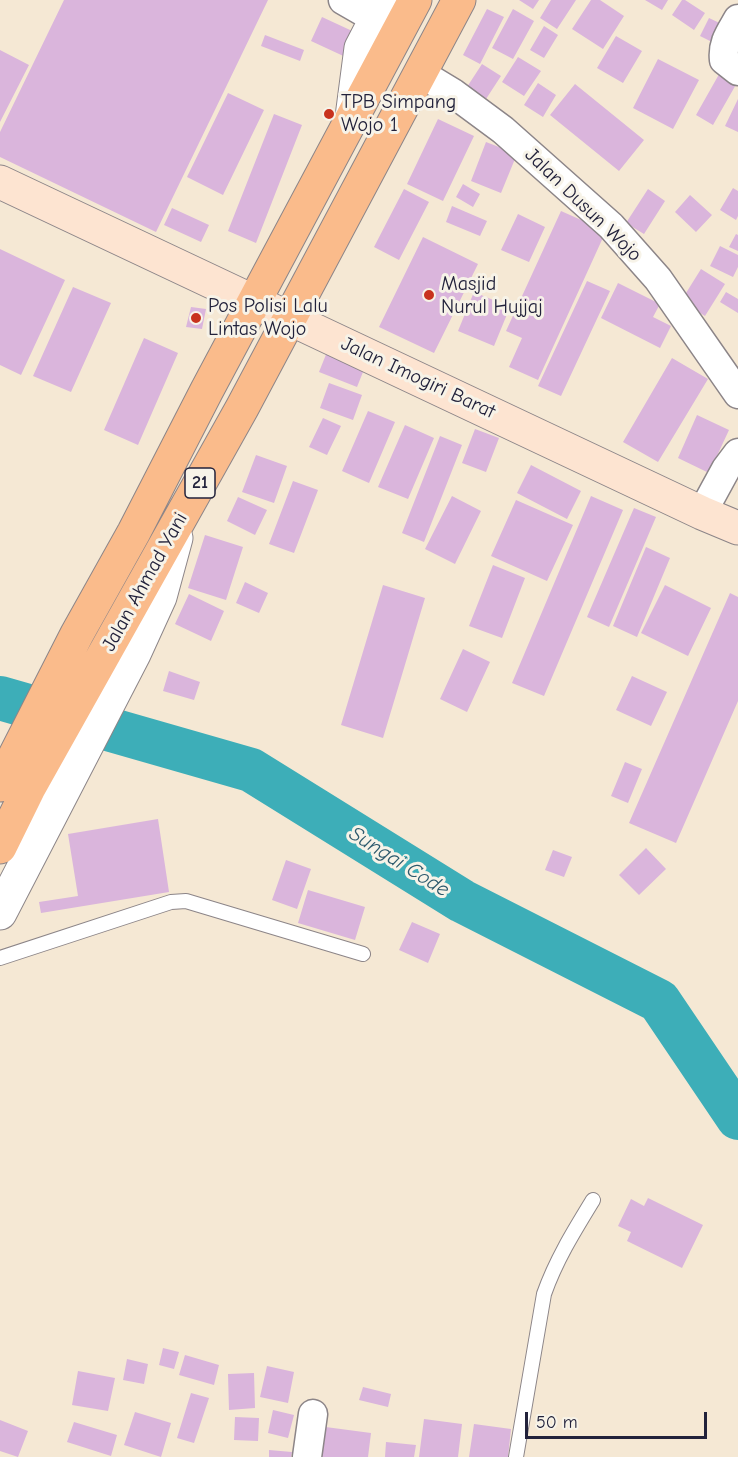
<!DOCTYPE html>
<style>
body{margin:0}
#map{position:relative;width:738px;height:1457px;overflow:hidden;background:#f5e8d4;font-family:"Comic Neue",sans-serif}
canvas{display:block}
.scale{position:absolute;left:525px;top:1412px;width:182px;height:27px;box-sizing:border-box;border:3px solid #22223b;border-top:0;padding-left:8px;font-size:18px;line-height:21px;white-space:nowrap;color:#22223b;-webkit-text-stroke:4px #f7f3e8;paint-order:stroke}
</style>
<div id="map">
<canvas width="738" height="1457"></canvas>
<div class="scale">50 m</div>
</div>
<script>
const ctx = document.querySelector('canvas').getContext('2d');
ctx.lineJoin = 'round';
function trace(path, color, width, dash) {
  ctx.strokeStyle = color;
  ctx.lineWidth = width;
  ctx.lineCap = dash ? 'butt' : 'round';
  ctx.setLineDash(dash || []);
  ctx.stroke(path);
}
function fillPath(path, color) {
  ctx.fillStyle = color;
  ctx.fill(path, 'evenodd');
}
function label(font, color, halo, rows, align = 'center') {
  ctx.font = font + ' "Comic Neue",sans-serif';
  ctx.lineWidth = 6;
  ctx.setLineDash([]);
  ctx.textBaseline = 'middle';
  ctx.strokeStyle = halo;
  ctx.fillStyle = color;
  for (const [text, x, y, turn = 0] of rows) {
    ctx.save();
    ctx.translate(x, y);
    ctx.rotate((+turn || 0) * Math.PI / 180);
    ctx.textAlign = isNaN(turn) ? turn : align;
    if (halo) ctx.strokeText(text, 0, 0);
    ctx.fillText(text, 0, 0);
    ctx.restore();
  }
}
const river = new Path2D(`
 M0,698L251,770L462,901L659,1001L738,1118`);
const building = new Path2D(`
 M64,0H268L156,232L0,157V132Z
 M519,0H539L533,9Z
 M551,0H576L557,29L540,18Z
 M591,0H600L624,16L603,49L572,29Z
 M645,0H668L662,10Z
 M682,0H685L705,13L694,30L672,15Z
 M487,9L504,17L480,64L463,55Z
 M513,9L534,21L513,59L492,48Z
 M322,17L363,36L352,60L311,41Z
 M709,18L728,27L718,45L700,36Z
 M544,26L558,35L544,58L530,50Z
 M265,35L304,50L300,61L261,46Z
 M616,36L642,51L623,83L597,68Z
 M0,50L29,65L0,122Z
 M518,57L541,71L524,96L502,82Z
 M658,59L699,80L673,129L633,108Z
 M482,64L501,76L486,99L467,87Z
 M722,69L738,81L713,125L696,115Z
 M538,83L556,95L543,117L524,105Z
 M575,84L644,140L619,171L550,115Z
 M228,93L264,110L223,195L187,177Z
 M738,99V132L725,126Z
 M274,114L302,125L256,243L228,231Z
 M438,119L474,136L443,201L407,184Z
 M486,142L517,154L501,193L471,181Z
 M463,184L480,194L473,207L456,197Z
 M733,188L738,191V216L736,220L720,210Z
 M404,189L429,202L399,260L374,247Z
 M648,189L665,201L644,234L626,223Z
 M690,195L712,215L696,232L675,212Z
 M452,206L487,221L480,236L446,222Z
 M172,208L209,225L201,242L164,225Z
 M561,211L606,231L538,380L509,367L522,338L506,331Z
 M518,214L545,227L529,262L501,250Z
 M736,234L738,235V251L729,247Z
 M423,237L478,264L434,353L379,327Z
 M720,246L738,255V267L733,277L710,266Z
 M0,249L65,280L21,375L0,365Z
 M701,269L725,284L705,316L681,301Z
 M587,281L610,291L561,396L538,386Z
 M618,283L660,304L653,317L671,326L660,348L601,318Z
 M73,287L111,303L71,392L33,376Z
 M474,292L510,307L494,346L458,331Z
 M726,292L738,299V313L720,302Z
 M191,307L206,309L202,329L186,327Z
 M144,338L178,353L138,445L104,430Z
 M327,352L365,367L357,387L319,372Z
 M672,358L708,379L658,462L623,442Z
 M329,383L362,395L353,420L320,408Z
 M368,411L395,422L369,483L342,471Z
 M697,415L729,430L709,473L678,458Z
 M323,418L341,426L327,455L309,447Z
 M405,425L434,438L408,499L378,487Z
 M475,429L499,438L486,472L462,463Z
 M440,436L462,445L424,542L402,533Z
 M256,455L287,466L274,503L242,492Z
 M531,465L581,491L567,519L517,493Z
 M293,481L318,490L294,553L269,544Z
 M452,496L481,511L455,564L425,549Z
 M591,496L623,510L544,696L512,683Z
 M238,497L267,510L255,535L227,521Z
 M516,500L573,525L547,581L491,556Z
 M634,508L656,517L609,627L587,617Z
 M205,535L243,547L226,600L188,588Z
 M646,547L670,558L637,637L613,626Z
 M493,565L525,578L502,638L469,626Z
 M245,582L268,593L259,613L236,603Z
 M383,585L425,598L383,738L341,725Z
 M665,585L711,608L688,656L641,633Z
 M730,593L738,597V701L676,843L629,823Z
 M189,594L224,611L211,641L175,624Z
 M463,649L490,662L467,712L440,699Z
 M169,671L200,682L194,700L163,691Z
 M632,676L667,692L651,726L616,710Z
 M625,762L642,769L628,803L611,796Z
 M158,819L169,892L41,913L39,902L78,896L68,834Z
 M646,848L666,869L639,895L619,875Z
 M553,850L572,857L564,877L545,870Z
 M286,860L311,869L297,909L272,900Z
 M308,890L365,907L355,940L298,923Z
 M412,922L440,934L428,963L399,950Z
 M648,1198L703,1225L682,1268L627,1241L631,1232L618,1226L631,1199L644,1206Z
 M163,1348L179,1352L174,1369L159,1365Z
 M185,1355L219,1365L214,1385L179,1375Z
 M127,1359L148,1364L144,1384L123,1380Z
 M267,1366L294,1372L288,1403L260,1397Z
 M78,1371L115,1378L108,1411L72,1405Z
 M254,1373L255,1408L229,1410L228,1374Z
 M363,1387L391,1394L388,1407L359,1400Z
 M191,1393L209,1398L194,1443L177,1438Z
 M273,1410L294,1415L288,1438L268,1433Z
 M135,1412L171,1423L161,1457L124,1445Z
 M235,1417L259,1418L258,1441L234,1440Z
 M424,1419L462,1424L458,1457H419Z
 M0,1420L28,1431L18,1457L0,1451Z
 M74,1422L117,1435L111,1456L67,1442Z
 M474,1424L511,1429L508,1457H469Z
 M318,1426L371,1433L368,1457H314Z
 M386,1442L416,1445L414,1457H385Z
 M269,1450L292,1452L291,1457H269Z`);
const service = new Path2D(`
 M0,958L171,902L186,901L363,954
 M516,1457L544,1294C556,1260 574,1231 593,1200`);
const minor = new Path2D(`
 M343,0L376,19
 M738,19C730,33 722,43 724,60L738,71
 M420,73L453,93L503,130L611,226L658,279L738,394
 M702,513L726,469L738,453
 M307,1457L313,1414`);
const tertiary = new Path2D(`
 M352,117L361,48L386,0
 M0,913L134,654L160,597L176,538`);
const secondary = new Path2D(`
 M0,182L702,513L738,528`);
const trunk = new Path2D(`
 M0,785L77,634L134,532L207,390L415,0
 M0,847L29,788L242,408L459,0`);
const markers = [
 [329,114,6,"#c8321e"],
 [429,295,6,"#c8321e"],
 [196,318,6,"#c8321e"]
];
const shields = [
 [200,483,30]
];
const shieldNames = [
 ["21",200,483]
];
const poiNames = [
 ["TPB Simpang",341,102],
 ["Wojo 1",341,125],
 ["Masjid",441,284],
 ["Nurul Hujjaj",441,307],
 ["Pos Polisi Lalu",208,306],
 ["Lintas Wojo",208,329]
];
const streetNames = [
 ["Jalan Dusun Wojo",583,205,44],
 ["Jalan Imogiri Barat",418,378,25],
 ["Jalan Ahmad Yani",145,582,-61]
];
const waterNames = [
 ["Sungai Code",399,862,32]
];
trace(river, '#3daeb8', 44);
fillPath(building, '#dab5dc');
trace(service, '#8c8588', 16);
trace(minor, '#8c8588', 31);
trace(tertiary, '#8c8588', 35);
trace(secondary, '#8c8588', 35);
trace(trunk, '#8c8588', 35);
trace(service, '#fff', 14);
trace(minor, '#fff', 28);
trace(tertiary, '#fff', 33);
trace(secondary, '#fde4d1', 33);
trace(trunk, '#fabb8b', 33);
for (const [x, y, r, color] of markers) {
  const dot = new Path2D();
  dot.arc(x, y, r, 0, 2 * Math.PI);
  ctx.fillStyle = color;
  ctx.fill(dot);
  trace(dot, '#f7f3e8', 2);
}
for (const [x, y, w] of shields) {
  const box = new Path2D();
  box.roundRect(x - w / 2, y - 15, w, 30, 4.5);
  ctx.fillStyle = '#f7f3e8';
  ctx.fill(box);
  trace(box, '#22223b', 1.5);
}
label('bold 18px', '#22223b', null, shieldNames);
label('20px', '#22223b', '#f7f3e8', poiNames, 'left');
label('20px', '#22223b', '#f7f3e8', streetNames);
label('italic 21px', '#2d5a6d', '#f7f3e8', waterNames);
</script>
